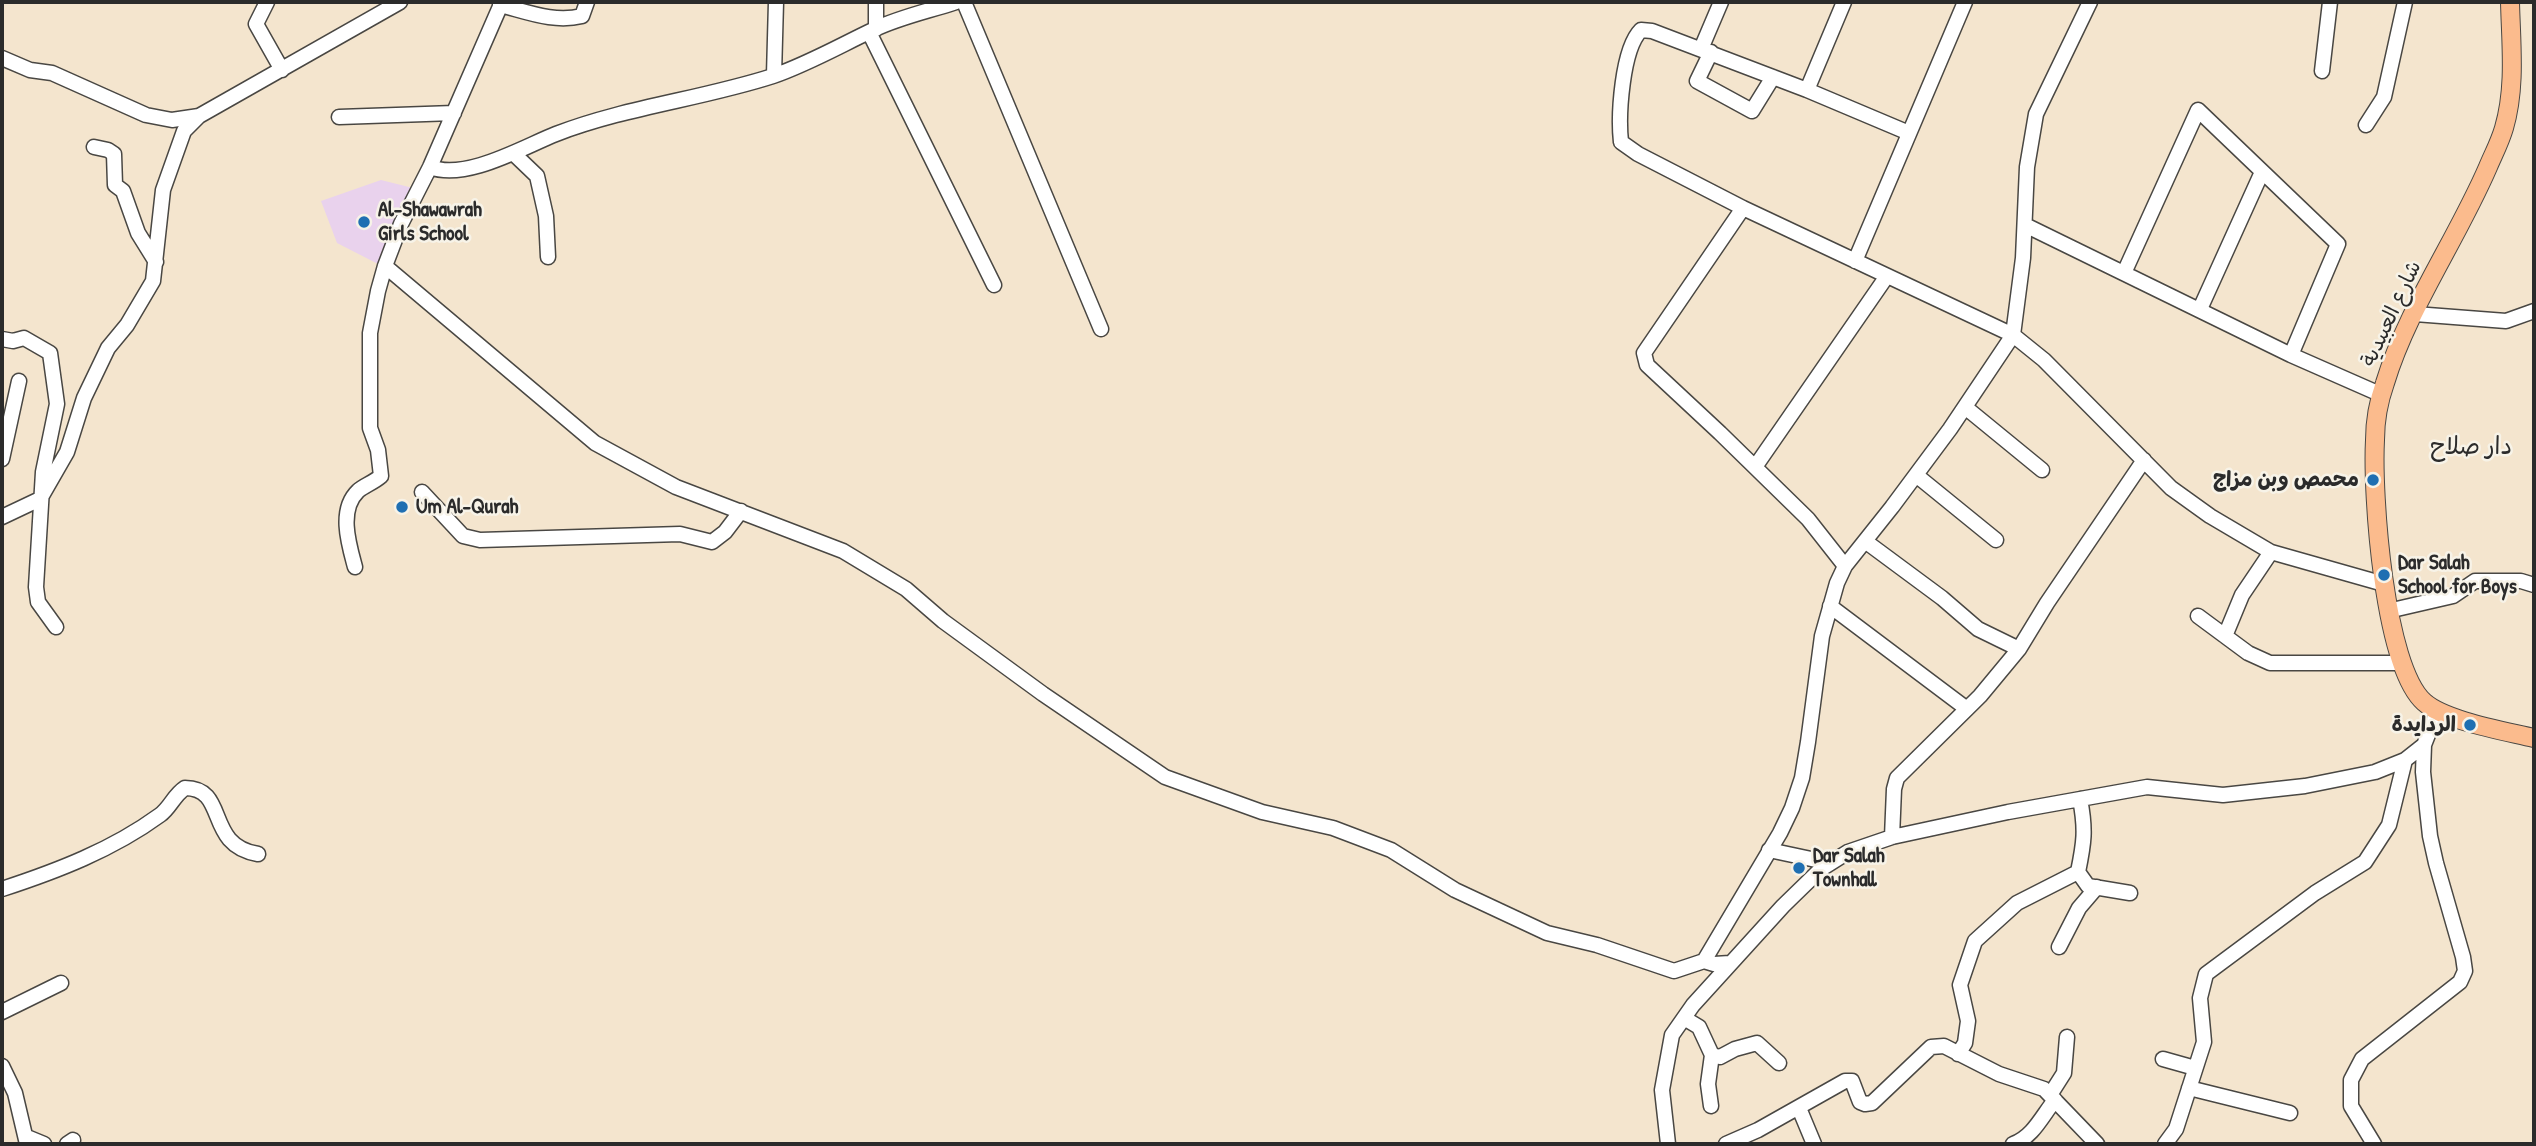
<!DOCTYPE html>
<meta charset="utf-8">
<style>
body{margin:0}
#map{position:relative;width:2536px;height:1146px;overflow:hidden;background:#f4e5ce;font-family:"Patrick Hand",sans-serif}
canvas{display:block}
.frame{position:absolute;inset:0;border:4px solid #2b2b2b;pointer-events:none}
</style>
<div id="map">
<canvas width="2536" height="1146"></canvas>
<div class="frame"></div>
</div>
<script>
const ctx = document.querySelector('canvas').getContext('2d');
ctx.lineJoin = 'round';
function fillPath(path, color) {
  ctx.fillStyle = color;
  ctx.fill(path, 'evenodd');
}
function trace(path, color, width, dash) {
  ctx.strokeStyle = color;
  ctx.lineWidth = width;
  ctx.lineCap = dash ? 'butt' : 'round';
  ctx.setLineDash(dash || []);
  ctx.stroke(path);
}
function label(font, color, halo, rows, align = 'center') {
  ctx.font = font + ' "Patrick Hand","Playpen Sans Arabic",sans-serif';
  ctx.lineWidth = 5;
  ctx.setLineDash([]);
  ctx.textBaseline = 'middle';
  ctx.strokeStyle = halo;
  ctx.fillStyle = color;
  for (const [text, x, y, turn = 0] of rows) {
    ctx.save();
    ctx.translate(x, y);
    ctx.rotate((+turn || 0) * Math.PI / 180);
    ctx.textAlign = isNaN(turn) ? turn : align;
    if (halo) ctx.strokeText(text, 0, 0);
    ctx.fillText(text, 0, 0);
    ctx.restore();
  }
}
const built = new Path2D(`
 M381,180L413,188L380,265L337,243L321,201Z`);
const minor = new Path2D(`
 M267,2L256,24L282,70
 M964,2L1101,329
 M500,5C528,12 554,23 582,16L587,2
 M876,29V2
 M869,32L994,285
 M1701,49L1721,2
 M1711,52L1697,81L1752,111L1773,77
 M2,58L30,70L52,73L146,115L172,120L199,116
 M2322,71L2330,2
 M774,75L776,2
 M1807,90L1844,2
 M339,117L454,113
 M2366,125L2384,97L2405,2
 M1909,133L1807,90L1652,31L1641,30C1622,49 1618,115 1621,142L1638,154L1743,208L2013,335L2044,360L2171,488L2210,516L2271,552L2384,584
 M94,147L108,150L114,154L115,185L123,191L138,233L156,262
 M513,153L537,176L546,216L548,257
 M430,167C466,181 523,147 556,134C626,107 702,99 773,76C808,64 841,45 875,29C900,17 929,11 956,2
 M1743,208L1644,353L1647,365L1720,433L1808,519L1845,566
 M2025,225L2291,355L2382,395
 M1855,261L1965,2
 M385,266L595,443L676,487L843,551L906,589L943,621L1043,694L1165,777L1262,812L1333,828L1391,850L1455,890L1547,933L1597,945L1674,971L1704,961L1714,964L1730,963
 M2124,273L2198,110L2338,244L2291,355
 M2200,309L2262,172
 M2415,314L2506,321L2534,311
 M2,339L13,341L24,338L50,353L57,404L43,472L36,587L38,602L56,627
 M1965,407L2042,470
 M2,459L19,381
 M1755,467L1887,276
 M1916,475L1996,540
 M422,492L463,536L480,540L680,534L712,542L725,532L741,511
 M2,517L40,499L67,452L84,398L108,348L127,325L153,281L163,190L184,131L199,116L400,2
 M1865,541L1942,598L1978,629L2019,649
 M355,567C349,545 338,510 358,491C363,486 373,483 381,476L378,450L370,428V333L378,291L385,266L401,224L430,167L502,2
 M1830,606L1967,709
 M2388,611L2453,596L2475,581H2521L2534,585
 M2198,616L2248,653L2270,663H2403
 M2225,636L2242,595L2271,552
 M1892,837L1894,789L1897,778L1980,696L2019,649L2047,603L2144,460
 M1769,850L1830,863
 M2078,872L2088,886L2130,893
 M2,889C57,871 112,850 160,815C170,808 174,795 185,788C229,788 204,845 258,854
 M2059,947L2079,908L2097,887
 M1704,961L1780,833L1792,808L1802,778L1808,742L1822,636L1837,583L1845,566L1892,507L1950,429L2013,335L2023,258L2027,167L2036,114L2090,2
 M2,1012L61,983
 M1684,1018L1699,1027L1712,1055L1720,1057L1735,1049L1757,1043L1779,1063
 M1958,1054L1965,1043L1968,1021L1960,985L1975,941L2017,903L2078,872C2084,843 2086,830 2080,799
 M2163,1059L2195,1068
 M2,1066L15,1093L27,1144
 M2189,1088L2290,1113
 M2050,1095L2064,1073L2067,1037
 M1711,1106L1708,1084L1712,1055
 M1799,1108L1814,1144
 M27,1137L44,1144
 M67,1144L73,1140
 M1668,1144L1662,1090L1672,1035L1693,1005L1783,906L1821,869L1848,852L1892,837L2008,812L2147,787L2223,795L2305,786L2375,772L2405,760L2424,745L2437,712
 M1726,1144L1758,1130L1845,1081H1852L1860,1102L1865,1104L1872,1103L1931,1047L1944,1046L1999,1074L2044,1089L2097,1144
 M2013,1144C2033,1137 2042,1116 2055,1100
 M2165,1144L2176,1129L2204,1042L2200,998L2206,974L2315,893L2365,862L2389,825L2405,760
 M2374,1144L2351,1106V1080L2362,1059L2460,982L2465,971L2463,957L2436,863L2430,836L2423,772L2424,745`);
const major = new Path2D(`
 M2510,2C2511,44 2516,87 2504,128C2500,142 2493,155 2488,167C2457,239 2407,310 2385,383C2379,400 2375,422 2375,440C2372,495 2384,666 2424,702C2445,721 2505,731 2534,738`);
const markers = [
 [364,222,7,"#1f6fb2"],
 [2373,480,7,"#1f6fb2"],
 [402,507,7,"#1f6fb2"],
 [2384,575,7,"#1f6fb2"],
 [2470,725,7,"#1f6fb2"],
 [1799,868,7,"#1f6fb2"]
];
const poiNames = [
 ["Al-Shawawrah",378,210],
 ["Girls School",378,234],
 ["محمص وبن مزاج",2359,480,"right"],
 ["Um Al-Qurah",416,507],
 ["Dar Salah",2398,563],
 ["School for Boys",2398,587],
 ["الردايدة",2456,725,"right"],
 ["Dar Salah",1813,856],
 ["Townhall",1813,880]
];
const streetNames = [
 ["شارع العبيدية",2392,314,-65]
];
const quarterNames = [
 ["دار صلاح",2471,448]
];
fillPath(built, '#e9d2ed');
trace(minor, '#494743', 17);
trace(major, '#494743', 20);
trace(minor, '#fff', 14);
trace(major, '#fbbb8d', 18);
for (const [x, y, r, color] of markers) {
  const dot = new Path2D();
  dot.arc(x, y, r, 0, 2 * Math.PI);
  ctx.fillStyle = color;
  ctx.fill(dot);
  trace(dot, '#f7f3e8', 2.5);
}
label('bold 21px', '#2b2b2b', '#f7f3e8', poiNames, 'left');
label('21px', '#2b2b2b', '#f7f3e8', streetNames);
label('24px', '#2b2b2b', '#f7f3e8', quarterNames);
</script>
